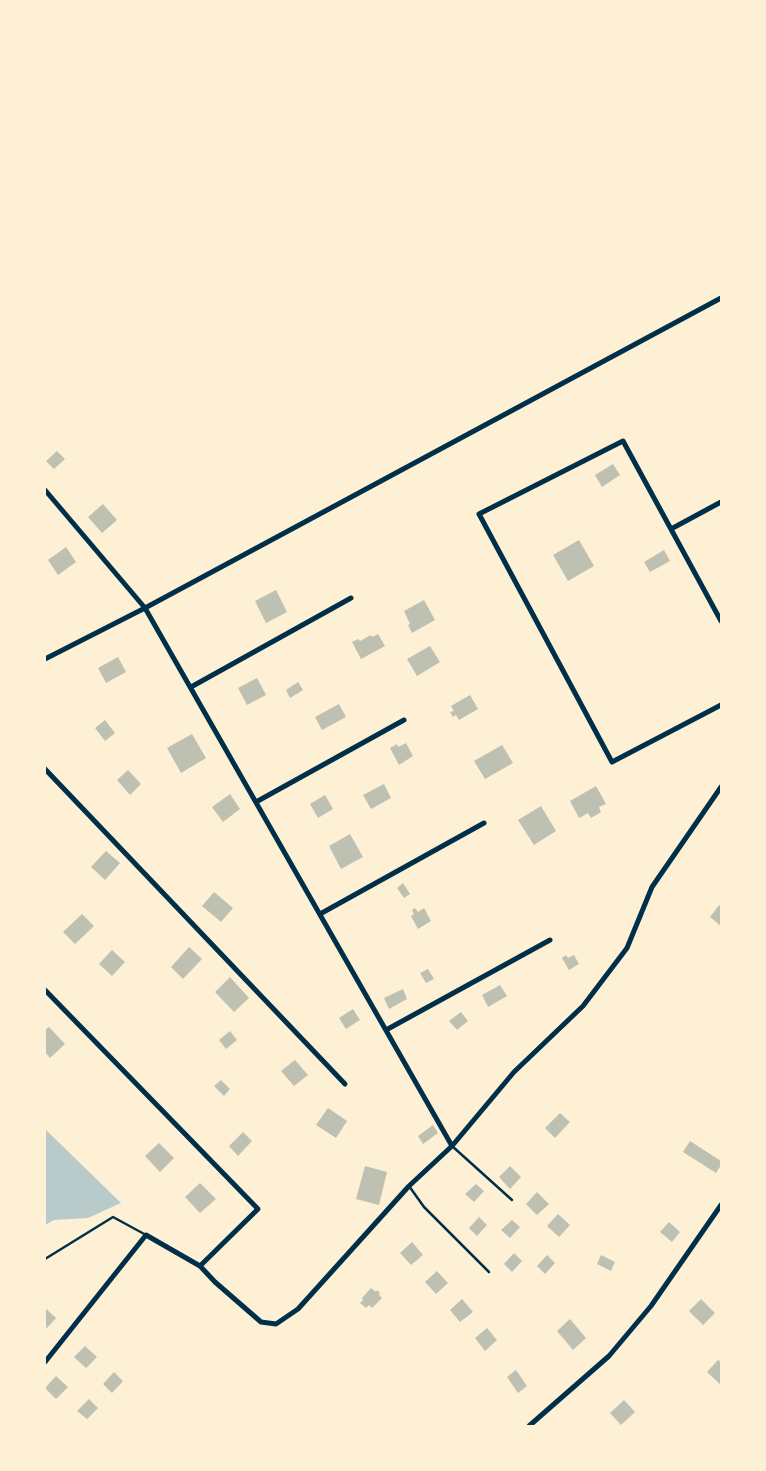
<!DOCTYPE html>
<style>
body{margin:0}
#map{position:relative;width:766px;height:1471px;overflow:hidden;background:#fdf0d5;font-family:Georgia,serif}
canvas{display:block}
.frame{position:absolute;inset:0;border:46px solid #fdf0d5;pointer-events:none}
</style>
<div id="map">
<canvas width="766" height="1471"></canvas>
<div class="frame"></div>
</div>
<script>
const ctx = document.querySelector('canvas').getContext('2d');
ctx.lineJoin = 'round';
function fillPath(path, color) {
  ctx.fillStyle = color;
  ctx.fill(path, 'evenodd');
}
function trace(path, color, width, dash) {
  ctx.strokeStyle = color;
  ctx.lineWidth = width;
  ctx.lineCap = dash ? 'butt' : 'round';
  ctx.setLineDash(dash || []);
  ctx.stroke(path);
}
const green = new Path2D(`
 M45,1129L121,1203L88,1218L54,1220L45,1225Z`);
const building = new Path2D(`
 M57,451L65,459L54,469L46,461Z
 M613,464L620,475L602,487L595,475Z
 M103,504L117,520L102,533L88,517Z
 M579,540L594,566L568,581L553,555Z
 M66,547L76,562L58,575L48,560Z
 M664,550L670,561L650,572L644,562Z
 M276,590L287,612L266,623L255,601Z
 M424,600L435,620L412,633L408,625L410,624L404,611Z
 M378,634L385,646L361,659L352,642L358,639L360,641L371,635L372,637Z
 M430,646L440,662L417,676L407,659Z
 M118,657L126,672L106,683L98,668Z
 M257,678L266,695L247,705L238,688Z
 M298,682L303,690L290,698L286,690Z
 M470,695L478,709L459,720L456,715L453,717L450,712L454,711L451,706Z
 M339,704L346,717L322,730L315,717Z
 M105,720L115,733L105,741L95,728Z
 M192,734L206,758L181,773L167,748Z
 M406,743L413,756L399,765L390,748L397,744L398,747Z
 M502,745L513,763L485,779L474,761Z
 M128,770L141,784L130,795L117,780Z
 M384,784L391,798L371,809L363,795Z
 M596,786L606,804L599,807L601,812L591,818L588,813L579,818L570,801Z
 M230,794L240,809L223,822L212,807Z
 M325,795L333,809L318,818L310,804Z
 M541,806L556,831L534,845L518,820Z
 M350,834L363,857L341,869L329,846Z
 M106,851L120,863L105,880L91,867Z
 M403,883L410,894L404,898L397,888Z
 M214,892L233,908L221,922L202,906Z
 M719,905L721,907V926L710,917Z
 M415,908L418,912L424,908L431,921L418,929L411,916L414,914L412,910Z
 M82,914L94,926L75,944L63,932Z
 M189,947L202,959L183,979L171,967Z
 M112,950L125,962L112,976L99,964Z
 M566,955L568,958L574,955L579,964L569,970L562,958Z
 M428,969L434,979L426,983L420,973Z
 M230,977L249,998L234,1012L215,992Z
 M500,985L507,996L488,1007L482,995Z
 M403,989L407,999L389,1009L384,998Z
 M353,1009L360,1020L346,1029L339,1018Z
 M461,1012L468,1021L457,1030L449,1021Z
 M49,1027L65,1044L50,1058L45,1052V1030Z
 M230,1031L237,1040L226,1049L219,1040Z
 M295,1060L308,1075L294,1086L281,1071Z
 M221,1080L230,1089L224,1096L214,1086Z
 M328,1108L347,1121L336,1138L316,1125Z
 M560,1113L570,1122L555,1138L545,1128Z
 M433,1125L438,1133L423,1144L418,1136Z
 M243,1132L252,1141L238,1156L229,1146Z
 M690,1141L721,1161V1165L716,1173L683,1152Z
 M159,1143L174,1158L160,1172L145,1156Z
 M365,1166L387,1172L379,1205L356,1199Z
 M510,1166L521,1177L510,1189L499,1177Z
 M200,1183L216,1199L200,1213L185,1197Z
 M476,1184L484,1191L474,1202L465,1194Z
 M537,1192L549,1204L537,1215L526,1204Z
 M558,1214L570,1225L559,1237L547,1226Z
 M479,1217L487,1225L477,1236L469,1228Z
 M512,1220L520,1227L510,1238L501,1230Z
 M669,1222L680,1232L672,1242L660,1232Z
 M412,1242L423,1255L411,1265L400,1253Z
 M514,1253L522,1261L512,1272L504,1264Z
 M547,1255L555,1263L545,1274L537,1266Z
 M601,1255L615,1262L611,1271L597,1264Z
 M437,1271L448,1283L436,1294L425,1282Z
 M371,1288L376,1292L377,1290L380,1293L379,1295L382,1298L372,1308L369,1305L366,1308L360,1303L363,1300L362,1298Z
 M462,1299L473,1312L460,1322L450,1310Z
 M701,1299L715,1313L703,1325L689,1311Z
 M45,1308L56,1318L45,1330Z
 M570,1319L586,1338L573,1350L557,1331Z
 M487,1328L497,1340L485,1351L475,1338Z
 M85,1346L97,1357L86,1368L74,1357Z
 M718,1360L721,1362V1385L707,1372Z
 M516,1370L527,1386L518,1393L507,1377Z
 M114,1372L123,1381L112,1393L103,1384Z
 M56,1376L68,1387L56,1399L45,1388Z
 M89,1399L98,1408L87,1419L77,1411Z
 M624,1400L635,1412L621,1425L610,1413Z`);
const service = new Path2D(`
 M452,1146L512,1200
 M409,1186L424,1207L489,1272
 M45,1259L113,1217L146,1235`);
const minor = new Path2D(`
 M45,490L145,608L452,1146
 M671,529L721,502
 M721,621L623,441L479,514L612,762L721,705
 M45,659L145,608L721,298
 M191,687L351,598
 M45,769L345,1084
 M256,802L404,720
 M320,914L484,823
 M45,990L258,1209L200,1266
 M386,1030L550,940
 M45,1362L146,1235L200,1266L215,1282L261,1322L276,1324L298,1309L409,1186L452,1146L514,1072L583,1006L627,948L652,887L721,787
 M529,1426L609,1356L651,1306L721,1205`);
fillPath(green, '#b9caca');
fillPath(building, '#bec0b2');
trace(service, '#003049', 2.5);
trace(minor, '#003049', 5);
</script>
